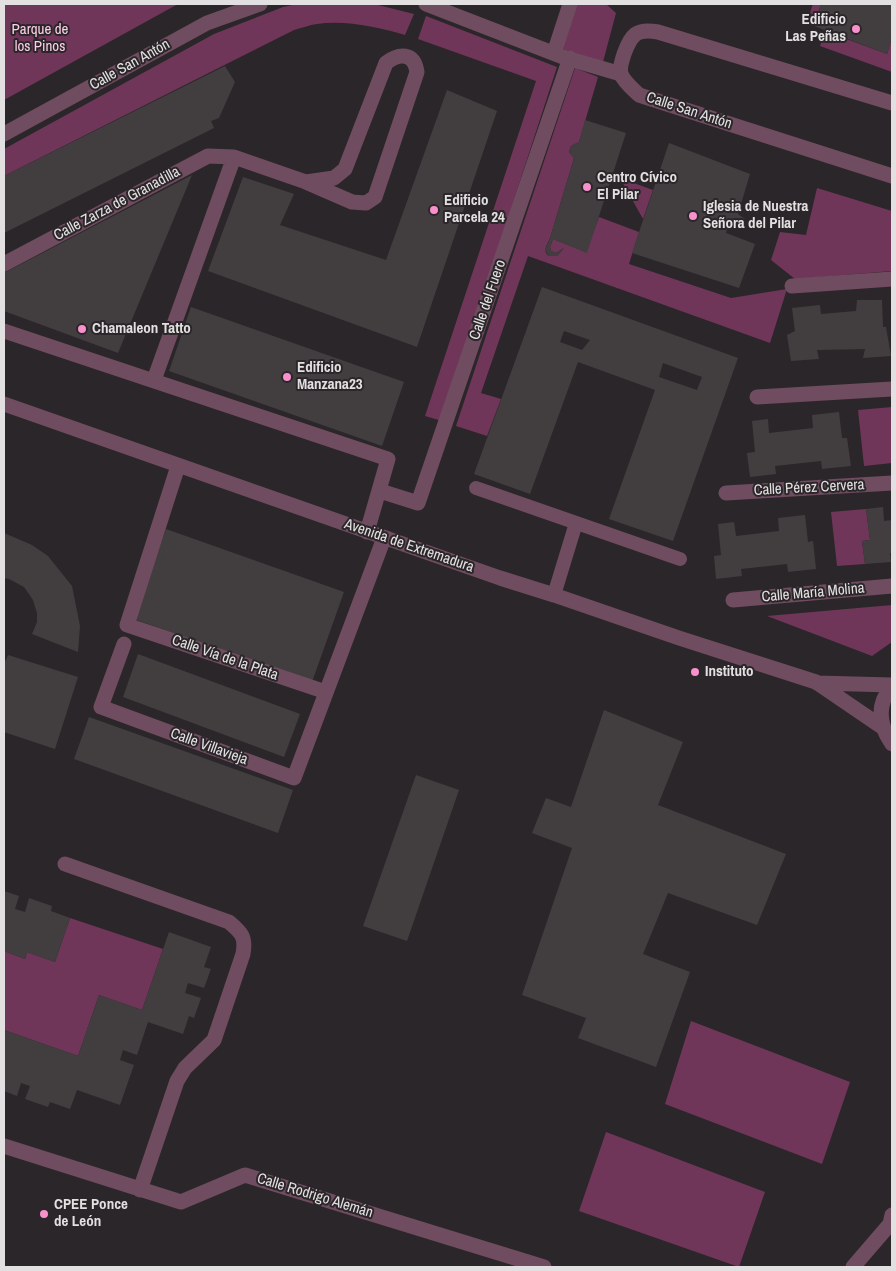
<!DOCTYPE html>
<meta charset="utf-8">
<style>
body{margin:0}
#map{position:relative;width:896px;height:1271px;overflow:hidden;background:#2b2629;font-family:"Archivo Narrow",sans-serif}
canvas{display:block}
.frame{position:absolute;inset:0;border:5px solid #e3e0e1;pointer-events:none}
</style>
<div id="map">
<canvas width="896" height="1271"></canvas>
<div class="frame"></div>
</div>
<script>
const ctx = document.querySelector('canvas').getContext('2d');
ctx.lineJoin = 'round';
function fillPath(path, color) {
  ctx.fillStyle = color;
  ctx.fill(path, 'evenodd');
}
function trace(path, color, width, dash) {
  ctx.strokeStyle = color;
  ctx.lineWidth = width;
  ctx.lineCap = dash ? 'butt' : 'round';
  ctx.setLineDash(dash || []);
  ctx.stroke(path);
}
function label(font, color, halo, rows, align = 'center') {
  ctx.font = font + ' "Archivo Narrow",sans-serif';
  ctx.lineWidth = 4;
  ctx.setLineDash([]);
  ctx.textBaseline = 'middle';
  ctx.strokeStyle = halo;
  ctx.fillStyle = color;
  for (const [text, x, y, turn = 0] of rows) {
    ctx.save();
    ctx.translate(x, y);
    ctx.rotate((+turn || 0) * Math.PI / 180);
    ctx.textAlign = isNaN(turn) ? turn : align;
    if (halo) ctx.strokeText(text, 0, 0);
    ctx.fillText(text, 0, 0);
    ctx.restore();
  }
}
const green = new Path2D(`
 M4,4H178L4,100Z
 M297,4H374L414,14L405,35C377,27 346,20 317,24C309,25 302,28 294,30L4,176V149L214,34L283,7Z
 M573,4H606L616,13L603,62L563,49Z
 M813,4H821L814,26L806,24Z
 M426,16L557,67L442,421L425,416L536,81L418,39Z
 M825,31L887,54L892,38V72L820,46Z
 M575,68L598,77L579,142L571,146L569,152L574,158L550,238C547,245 542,251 549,256H557L564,248L556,253L551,251L550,247L553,239L586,252L599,217L639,232L629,264L731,298L787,289L770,343L528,256L481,393L501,399L487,436L456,426Z
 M620,178L653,190L643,219Z
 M817,188L892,211V271L795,279L771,260L780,232L806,235Z
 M892,407V463L864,466L858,410Z
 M866,509L870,540L862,541L865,564L837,566L831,512Z
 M892,605V642L872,656L767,616Z
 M70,918L163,949L142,1010L99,995L78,1056L4,1030V951L25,959L27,952L55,962Z
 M691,1021L850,1082L822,1164L665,1104Z
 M606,1132L765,1192L739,1267L579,1211Z`);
const building = new Path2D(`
 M821,4H892V38L887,54L814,26Z
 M225,66L235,82L219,118L211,121L214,128L4,233V176Z
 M447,90L497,111L417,347L208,271L243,177L294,194L280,225L386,260Z
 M585,120L626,133L587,253L553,239L550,247L551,251L556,253L564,248L557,256H549L545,250L550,238L574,158L569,152L571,146L579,142Z
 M669,143L750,174L738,214L745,219H735L729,221L726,233L755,244L739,288L632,253Z
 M192,175L118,353L4,311V273Z
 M542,287L738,358L673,541L609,519L655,390L578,362L530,494L474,474ZM564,331L590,340L582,350L560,342ZM663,363L702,377L697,390L659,377Z
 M857,300H882L883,327H886L891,356L863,358L865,349L817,350L819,359L791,361L787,335L795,331L792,308L820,305L821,314L856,311Z
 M191,307L404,382L382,446L169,371Z
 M839,412L842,438H847L851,466L822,469L821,461L775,466L776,474L750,477L747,453L755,452L752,421L768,419L769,433L813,428L812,415Z
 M883,507L884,521L892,520V553H890L891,562L865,564L862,541L870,540L866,509Z
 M805,515L808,542L813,541L816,569L788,572L787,564L741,569L742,576L716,579L714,556L721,555L718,524L734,522L736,536L779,531L778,518Z
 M166,529L344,592L312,682L134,619Z
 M4,533L32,545L48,556L72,586L80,626L78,652L32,634L37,622V613L33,600L24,587L9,579L4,578Z
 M138,654L300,714L284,757L123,697Z
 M8,655L78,677L55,749L4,732V664Z
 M604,710L683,742L658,805L786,854L757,925L668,893L643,954L690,972L656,1067L578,1038L586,1018L522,995L572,848L532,833L546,798L571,807Z
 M89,717L293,790L278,833L74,759Z
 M416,775L459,790L407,941L363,926Z
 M4,891L19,896L15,909L25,912L29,898L52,906L51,911L70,918L55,962L27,952L25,959L4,951Z
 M169,932L211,947L204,967L211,969L204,988L188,983L185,993L201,998L194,1018L189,1016L183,1034L148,1022L137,1055L123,1050L120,1060L134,1065L120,1105L77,1090L70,1109L50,1102L48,1107L25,1099L30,1086L21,1083L17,1096L4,1091V1030L78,1056L99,995L142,1010Z`);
const service = new Path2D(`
 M476,488L680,559
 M554,595L576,523`);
const pedestrian = new Path2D(`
 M426,4L563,57L621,74
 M554,53L570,4
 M4,134L207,23L260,4
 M380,491L418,503L570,58`);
const minor = new Path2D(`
 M892,103L658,32C636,28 631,35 624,54C622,61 619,67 621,74C624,82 633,89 639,95L892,176
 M4,264L208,156L234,157
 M792,286L892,279
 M4,331L388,459L367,532
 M154,380L234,157L306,182L352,202L366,203L375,197L417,72C414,52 399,53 386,63L345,169L334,178L306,182
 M757,397L892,389
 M4,404L500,578L554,595L679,638L816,682L882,727
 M178,466L127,625L326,692
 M726,493L892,483
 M733,600L892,586
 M124,644L101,707L294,778L384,538
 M817,683L892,685
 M892,686C876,705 879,725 892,744
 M65,864L229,922C242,933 246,937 243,954L214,1040L185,1068L177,1081L140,1190
 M4,1146L181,1202L245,1175L544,1267
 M853,1267L890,1224L892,1215`);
const markers = [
 [856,29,5,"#f890cc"],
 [587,187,5,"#f890cc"],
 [434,210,5,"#f890cc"],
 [693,216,5,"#f890cc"],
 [82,329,5,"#f890cc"],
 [287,377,5,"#f890cc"],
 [695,672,5,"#f890cc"],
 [44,1214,5,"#f890cc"]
];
const poiNames = [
 ["Edificio",846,20,"right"],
 ["Las Peñas",846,37,"right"],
 ["Centro Cívico",597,178],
 ["El Pilar",597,195],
 ["Edificio",444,201],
 ["Parcela 24",444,218],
 ["Iglesia de Nuestra",703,207],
 ["Señora del Pilar",703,224],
 ["Chamaleon Tatto",92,329],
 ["Edificio",297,368],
 ["Manzana23",297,385],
 ["Instituto",705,672],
 ["CPEE Ponce",54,1205],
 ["de León",54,1222]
];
const parkNames = [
 ["Parque de",40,30],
 ["los Pinos",40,47]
];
const streetNames = [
 ["Calle San Antón",130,65,-29],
 ["Calle San Antón",689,111,18],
 ["Calle Zarza de Granadilla",117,204,-28],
 ["Calle del Fuero",488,300,-71],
 ["Calle Pérez Cervera",809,488,-3],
 ["Avenida de Extremadura",409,546,19],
 ["Calle María Molina",813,593,-5],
 ["Calle Vía de la Plata",225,658,19],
 ["Calle Villavieja",209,747,20],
 ["Calle Rodrigo Alemán",315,1196,17]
];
fillPath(green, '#703659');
fillPath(building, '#423e40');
trace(service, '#6f4c5f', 14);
trace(pedestrian, '#6f4c5f', 15);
trace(minor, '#6f4c5f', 15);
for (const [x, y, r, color] of markers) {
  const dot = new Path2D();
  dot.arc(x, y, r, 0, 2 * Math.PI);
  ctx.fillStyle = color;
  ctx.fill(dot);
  trace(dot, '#2b2629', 2);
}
label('bold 15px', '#e3e0e1', '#2b2629', poiNames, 'left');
label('15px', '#fdcee7', '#2b2629', parkNames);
label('15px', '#e3e0e1', '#2b2629', streetNames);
</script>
